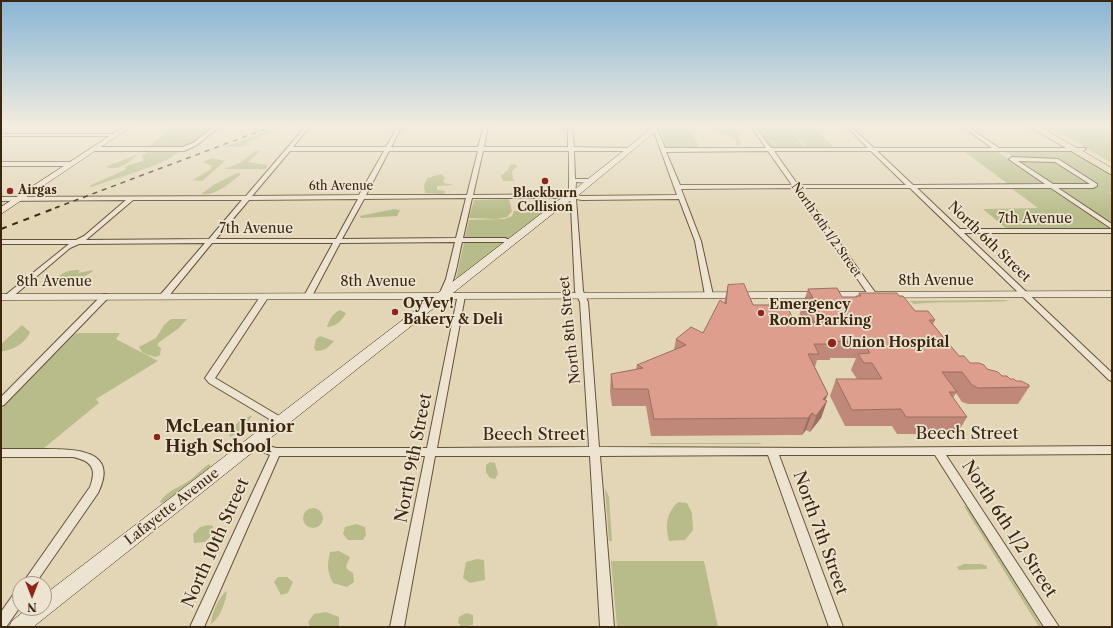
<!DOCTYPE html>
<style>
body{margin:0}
#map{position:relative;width:1113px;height:628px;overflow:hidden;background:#e2d6b7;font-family:"Libre Caslon Text",serif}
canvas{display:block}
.frame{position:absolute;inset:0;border:2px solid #3d260e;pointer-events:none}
.north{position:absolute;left:12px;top:576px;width:40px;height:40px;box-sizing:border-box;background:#ece4d0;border:1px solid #a69882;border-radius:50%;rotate:180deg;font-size:11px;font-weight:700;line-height:16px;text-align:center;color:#3d260e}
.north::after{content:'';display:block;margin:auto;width:14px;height:18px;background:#8f2418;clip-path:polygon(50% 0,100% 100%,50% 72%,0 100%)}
</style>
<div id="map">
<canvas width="1113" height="628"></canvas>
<div class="frame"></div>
<div class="north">N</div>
</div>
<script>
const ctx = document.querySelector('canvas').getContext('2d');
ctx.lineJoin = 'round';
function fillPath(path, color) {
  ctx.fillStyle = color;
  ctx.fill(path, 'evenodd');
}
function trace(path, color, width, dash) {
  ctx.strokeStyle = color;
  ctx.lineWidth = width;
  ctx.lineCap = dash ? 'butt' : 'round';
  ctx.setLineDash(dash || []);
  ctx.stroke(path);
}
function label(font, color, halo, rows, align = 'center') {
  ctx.font = font + ' "Libre Caslon Text",serif';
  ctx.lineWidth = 3.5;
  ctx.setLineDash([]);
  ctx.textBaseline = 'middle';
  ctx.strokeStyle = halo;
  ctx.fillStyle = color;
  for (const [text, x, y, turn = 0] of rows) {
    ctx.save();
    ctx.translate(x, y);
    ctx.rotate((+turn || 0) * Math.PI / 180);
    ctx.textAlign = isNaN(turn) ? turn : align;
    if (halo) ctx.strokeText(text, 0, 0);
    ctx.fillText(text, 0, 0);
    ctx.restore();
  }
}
const green = new Path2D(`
 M176,126H216L196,142L180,149L148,147Z
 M281,126L288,127L274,130L247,143L246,145L250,146L224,147Z
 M664,126H689L700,149H667L660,129Z
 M713,126L730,127L740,133L738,138L741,140V145L736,146V140L727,135L716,132Z
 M756,126H787L806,149H773Z
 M788,126H814L835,149H808Z
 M1047,126H1112V163Z
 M261,150L248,162L267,165V167L265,169H224L240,163L255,151Z
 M152,151L178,152C172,163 106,181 92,187L89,186L125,170L126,169L124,167L142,161L144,159L142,156L147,152Z
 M964,151L998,152L1045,184H1008Z
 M1073,151L1112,174V192H1109L1112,194V224L1006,152Z
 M135,155L136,156C127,164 118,171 106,167Z
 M212,158L225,161L202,181L193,180L211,169L212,166L203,162Z
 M514,164L518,166L512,171L513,179L515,181H503L501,176L508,170L510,165Z
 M237,173H240V175C230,183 214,197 201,194L215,184Z
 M441,174L445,178L443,181L444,183L454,185L437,186V190L445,191V193L442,194L425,193L424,186L427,178Z
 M1011,188H1050L1110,229L1008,230L983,209L1038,208Z
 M509,199L512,211L507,217L497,219L469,218L474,200Z
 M394,209L400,210L397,216L361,218L360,216Z
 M514,211H545L510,238H466L465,237L469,220L505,219L512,216Z
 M502,242L504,243L459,278H456L464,243Z
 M75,270H80L78,273L93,270V271C81,280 73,281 58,278C62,272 68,271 75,270Z
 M1004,300L1010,301C978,303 946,301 914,304L909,301Z
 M340,310L346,313C343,320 335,327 327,327C329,320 333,313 340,310Z
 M171,319H187L179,328L158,343V346L161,348L160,355L156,357L148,355L142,352L139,347L156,338L164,325Z
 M22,325L30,332C26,343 12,351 1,351V344Z
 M79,333H120L116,339L158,361L96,399L99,403L44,448L1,449V409L74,334Z
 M320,336L334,341C329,347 325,351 316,351L314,348L316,339Z
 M250,416H252C246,425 240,432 230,437L229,432L240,420Z
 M650,443H760L761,444H648Z
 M490,462L495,463L498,474L495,479L490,478L486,472V465Z
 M209,464L211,466L205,472L164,504L160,502C167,490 179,488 190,480C197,475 202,468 209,464Z
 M605,488L609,497L612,541H609Z
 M678,502L687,503L692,513L693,530L685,540L669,541C665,526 666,513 678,502Z
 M963,505L969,509L1042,627H1039Z
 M303 518a10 10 0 1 1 20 0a10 10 0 1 1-20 0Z
 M356,524L365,527L366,535L363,540H348L343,534L345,527Z
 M209,525L213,526V534L205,542L194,543L193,534L200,527Z
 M339,551L350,557L346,566L347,569L353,573L354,582L347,587L333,583C327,572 327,565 330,552Z
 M477,559L484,560L485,580L470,583L463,578L466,562Z
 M611,561H704L718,627H617Z
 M964,564H981L987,566V569L959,570L957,567Z
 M278,577H287L293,582L288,593L281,595L274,582Z
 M227,591C225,603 221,617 211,624C211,615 219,596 227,591Z
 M326,612L339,617V627H310L308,622L314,614Z
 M466,613L473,615V625L462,627L458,623L459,617Z`);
const street = new Path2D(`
 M215,126H220L197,145L184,151H94L91,149L94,147H183L193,143Z
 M306,126H310L293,147H386L398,126H402L391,147H478L484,126H488L484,147H568V126H572L574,147L632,148V150L630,151H574L575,179H590L593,181L590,183L576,182L575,195L582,196L677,195L652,126H656L665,148H766L751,126H755L771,148H868L846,126H850L874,148H992L962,126H967L999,148H1085L1086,149L1083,151H877L913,185L1045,184L1010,160L1009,159L1012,157L1058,159L1097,184V186L1093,188H1058L1112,224V229L1051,188H917L960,229H1112V233H964L1112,373V381L1109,380L910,188H800L877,295L873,297H870L794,188L681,189L701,241L713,295L709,297L705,295L695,241L679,199L582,200L576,199L583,291L588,302L599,447L818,448L1112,446V454L946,455L1059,627H1044L935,455H779L843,627H829L768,455L600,456L614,627H600L590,456H435L404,627H390L425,456H279L204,627H190L270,455L250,446L249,443L250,440L254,439L269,446L276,448H427L458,294H461L465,296L437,448L589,447L580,302L575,291L571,207H564L555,210L552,208L561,204L571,203L569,198H472L463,238H505L514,242L511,244L504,242H462C459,253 454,293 443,297L439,295L446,279L455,242L340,243L312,296L308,298L304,296L333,243H212L167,298H164L160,296L161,294L205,243L79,244L70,248L10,299H7L3,297L69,244H1V240H76L84,236L126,200L1,201V197L246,196ZM290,151H384L359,195L252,196ZM389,151H478L467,195H366ZM483,151H569V194L473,195ZM768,151L792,185H680L666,152ZM774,151H871L906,185H798ZM1018,161L1055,162L1090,184H1053ZM466,198L456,238L342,239L364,199ZM358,199L336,239H216L249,200ZM133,200H242L209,239L86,240Z
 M1,134H114L116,135L114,136H1Z
 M1,162H71L74,164L71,166H1Z
 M103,294H106L110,296L4,405L1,406V397Z
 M262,294H265L269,296L215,378L284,419L286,422L284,425L281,426L209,383L205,378Z
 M1,449C15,449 30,449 44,449C74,449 120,449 98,493L35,584H22L90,487C97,469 92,461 73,457H1Z
 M20,590V607L6,627H1V612L15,592Z`);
const secondary = new Path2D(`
 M125,126H132L1,214V207Z
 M655,126H662L575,198L565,204L453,293L1112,291V297L445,299L33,627H9L12,621L28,608H44V595L430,299L1,300V294L438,293L559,200L569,194Z`);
const highway = new Path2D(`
 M1028,126H1039L1112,168V175Z`);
const railFar1 = new Path2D(`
 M55,208L273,126`);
const rail = new Path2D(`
 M1,229L58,207`);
const wall = new Path2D(`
 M728,285L753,305L796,324H801L798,319L808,289L842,297H855L856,296H858L859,293L899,296L915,311L935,320L933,324L959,356L970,363L987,369L1029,387L1018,404H968L962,402L956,393L953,398L967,417L957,434H897L892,426H845L830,396L836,379H857L851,370L856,358H830V360H817L815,367L828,394L825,400L827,401L821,418L810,432L806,430L802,435L651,436L646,406H612L610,391L611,374L636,369L637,365L674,350L676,339L703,333L724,303Z`);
const shadedWall = new Path2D(`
 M828,394L822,408L827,401L821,418L810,432L823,399Z
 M812,413L806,430L802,435L808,418Z`);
const building = new Path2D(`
 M744,284L753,305H786L796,324H816L803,303H808L805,298H813L808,289L837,288L842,297H857L856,296H861L859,293H897L899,296H903L915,311H928L935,320H929L959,356H964L970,363H979L984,365L987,369L998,372L1002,376H1007L1010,379H1014L1016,381H1021L1029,385V387L978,388L972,385L962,372H942L957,392H949L967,417H906L901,409L852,410L836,379H882L872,363H864L858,354L870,353L863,342L834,341L836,344H814L819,354H808L828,394L823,399L827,401L816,416L812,413L808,418L654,419L648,389H613L611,374L643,368L637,365L686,345L676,339L691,327L703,333L720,300L726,304L728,285Z`);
const markers = [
 [545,181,4,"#8f2418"],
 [10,191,4,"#8f2418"],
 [395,312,4,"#8f2418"],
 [761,313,4,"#8f2418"],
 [832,343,5,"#8f2418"],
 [157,437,4,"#8f2418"]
];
const farStreetnames = [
 ["6th Avenue",341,187],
 ["North 6th 1/2 Street",826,230,55]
];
const farPoinames = [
 ["Airgas",18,191],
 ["Blackburn",545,194,"center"],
 ["Collision",545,208,"center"]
];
const streetNames = [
 ["7th Avenue",1035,219],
 ["7th Avenue",256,229],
 ["North 6th Street",989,242,44],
 ["8th Avenue",936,281],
 ["8th Avenue",54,282],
 ["8th Avenue",378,282],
 ["North 8th Street",570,330,-96],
 ["Lafayette Avenue",172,507,-38]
];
const poiNames = [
 ["OyVey!",403,304],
 ["Bakery & Deli",403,320],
 ["Emergency",769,305],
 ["Room Parking",769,321],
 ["Union Hospital",841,343]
];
const nearPoinames = [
 ["McLean Junior",165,427],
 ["High School",165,447]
];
const nearStreetnames = [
 ["Beech Street",967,434],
 ["Beech Street",534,435],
 ["North 9th Street",414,458,-79],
 ["North 6th 1/2 Street",1009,529,57],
 ["North 7th Street",820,533,70],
 ["North 10th Street",216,543,-66]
];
fillPath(green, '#b8bc8a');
trace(street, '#665238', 2);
trace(secondary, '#3d260e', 1);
trace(highway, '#3d260e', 1);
fillPath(street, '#ece4d0');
fillPath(secondary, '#ece4d0');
fillPath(highway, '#e2d6b7');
trace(railFar1, '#3d260e', 1.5, [5, 5]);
trace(rail, '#3d260e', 2, [6, 6]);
fillPath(wall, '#bf8879');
fillPath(shadedWall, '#9b6f63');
fillPath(building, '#de9e8d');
trace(building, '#9b6f63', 1);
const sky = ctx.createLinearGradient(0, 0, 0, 214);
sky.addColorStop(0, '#89b5d5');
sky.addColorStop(0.59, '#f2eddf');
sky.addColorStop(1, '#f2eddf00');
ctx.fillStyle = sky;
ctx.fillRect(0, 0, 1113, 214);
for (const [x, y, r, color] of markers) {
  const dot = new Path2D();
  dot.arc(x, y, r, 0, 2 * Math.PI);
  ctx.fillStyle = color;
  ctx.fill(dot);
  trace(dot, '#ece4d0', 1.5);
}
label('12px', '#3d260e', '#ece4d0', farStreetnames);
label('bold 12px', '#3d260e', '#ece4d0', farPoinames, 'left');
label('14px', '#3d260e', '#ece4d0', streetNames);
label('bold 14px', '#3d260e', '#ece4d0', poiNames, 'left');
label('bold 17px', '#3d260e', '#ece4d0', nearPoinames, 'left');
label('17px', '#3d260e', '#ece4d0', nearStreetnames);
</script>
